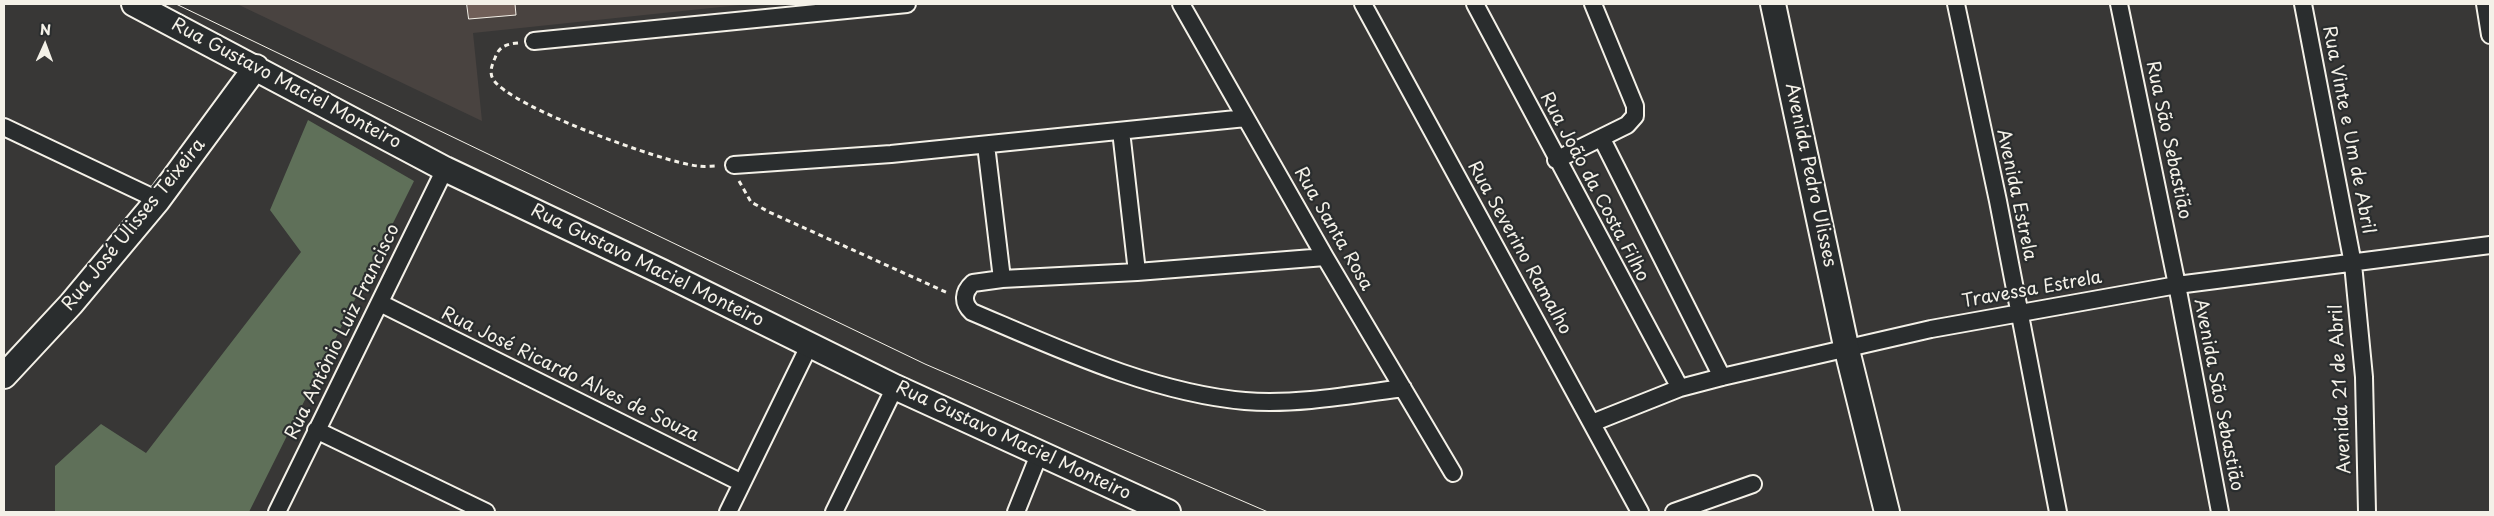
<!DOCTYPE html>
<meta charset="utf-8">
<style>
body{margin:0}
#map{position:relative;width:2494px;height:516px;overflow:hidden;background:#383736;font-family:"Playpen Sans",sans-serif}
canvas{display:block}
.frame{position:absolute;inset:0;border:5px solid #f4f1e8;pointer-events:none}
.north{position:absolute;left:20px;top:20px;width:50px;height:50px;-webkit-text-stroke:4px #2a2d2e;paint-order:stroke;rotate:2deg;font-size:14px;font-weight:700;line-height:20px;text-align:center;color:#f4f1e8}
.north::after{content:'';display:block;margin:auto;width:18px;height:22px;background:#f4f1e8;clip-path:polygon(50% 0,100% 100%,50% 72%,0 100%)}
</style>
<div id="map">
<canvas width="2494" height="516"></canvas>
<div class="frame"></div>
<div class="north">N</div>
</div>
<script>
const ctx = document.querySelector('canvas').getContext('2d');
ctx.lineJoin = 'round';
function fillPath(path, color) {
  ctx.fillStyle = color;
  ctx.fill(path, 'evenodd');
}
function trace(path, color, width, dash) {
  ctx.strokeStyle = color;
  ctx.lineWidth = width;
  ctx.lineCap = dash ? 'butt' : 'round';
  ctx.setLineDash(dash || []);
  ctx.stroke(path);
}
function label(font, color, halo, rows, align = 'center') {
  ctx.font = font + ' "Playpen Sans",sans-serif';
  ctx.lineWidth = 4.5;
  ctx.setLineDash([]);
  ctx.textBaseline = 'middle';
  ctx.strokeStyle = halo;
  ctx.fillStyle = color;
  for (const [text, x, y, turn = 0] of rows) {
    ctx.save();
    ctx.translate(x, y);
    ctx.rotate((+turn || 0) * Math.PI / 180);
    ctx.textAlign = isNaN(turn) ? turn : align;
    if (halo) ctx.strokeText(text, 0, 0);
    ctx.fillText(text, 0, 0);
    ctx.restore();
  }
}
const built = new Path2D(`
 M237,4H749L473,33L482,121Z`);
const green = new Path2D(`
 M308,120L414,181L249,512H55V466L101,424L146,453L301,252L270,210Z`);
const building = new Path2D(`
 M467,4H515L516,15L469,19Z`);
const path = new Path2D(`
 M518,43C507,44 499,46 495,58C492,65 489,72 493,79C508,106 664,163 698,166C704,167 711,166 717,166
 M739,181L751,202L769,212L948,293`);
const street = new Path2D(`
 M1181,4L1325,257L1453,473
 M1363,4L1640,512
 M1475,4L1680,388
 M1956,4L1998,201L2058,512
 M2119,4L2177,285L2220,512
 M2303,4L2353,264L2364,377L2367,512
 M2485,4L2490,35
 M534,41L907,4
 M4,127L158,200
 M1121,131L1137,272
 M1602,139L1722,377
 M986,145L1002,279
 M1556,160L1627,125L1635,116V106L1593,4
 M734,165L891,154L1246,118
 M1325,257L1137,272L1002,279L973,283C963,292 962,303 972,312C1057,348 1152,393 1245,401C1297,405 1351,395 1403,388
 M380,303L742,483
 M1592,423L1680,388L1722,377L1931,329L2177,285L2490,245
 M316,430L486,512
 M277,512L445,169
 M728,512L810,344
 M834,512L895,387
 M1016,512L1040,452
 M1674,512L1753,484`);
const secondary = new Path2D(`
 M134,4L445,169L662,272L895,387L1168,512
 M1773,4L1846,346L1887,512
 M4,376L71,304L158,200L256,67`);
const tram = new Path2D(`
 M176,4L925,364L1268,512`);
const streetNames = [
 ["Rua Gustavo Maciel Monteiro",286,84,28],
 ["Rua Vinte e Um de Abril",2348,130,79],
 ["Rua São Sebastião",2168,140,78],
 ["Avenida Pedro Ulisses",1810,175,78],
 ["Rua João da Costa Filho",1594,187,62],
 ["Avenida Estrela",2016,195,78],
 ["Rua José Ulisses Teixeira",134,225,-51],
 ["Rua Santa Rosa",1333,229,60],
 ["Rua Severino Ramalho",1519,248,61],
 ["Rua Gustavo Maciel Monteiro",647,266,26],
 ["Travessa Estrela",2032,290,-10],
 ["Rua Antônio Luiz Francisco",343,332,-64],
 ["Rua José Ricardo Alves de Souza",570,375,26],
 ["Avenida 21 de Abril",2341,389,-93],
 ["Avenida São Sebastião",2218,395,79],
 ["Rua Gustavo Maciel Monteiro",1013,441,25]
];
fillPath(built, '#494340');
fillPath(green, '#5f7059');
fillPath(building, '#705f58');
trace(building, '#f4f1e8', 1);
trace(street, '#f4f1e8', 20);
trace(secondary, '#f4f1e8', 28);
trace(path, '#f4f1e8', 3, [5, 4]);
trace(street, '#2a2d2e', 16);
trace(secondary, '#2a2d2e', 24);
trace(tram, '#f4f1e8', 1);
label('18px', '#f4f1e8', '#2a2d2e', streetNames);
</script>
